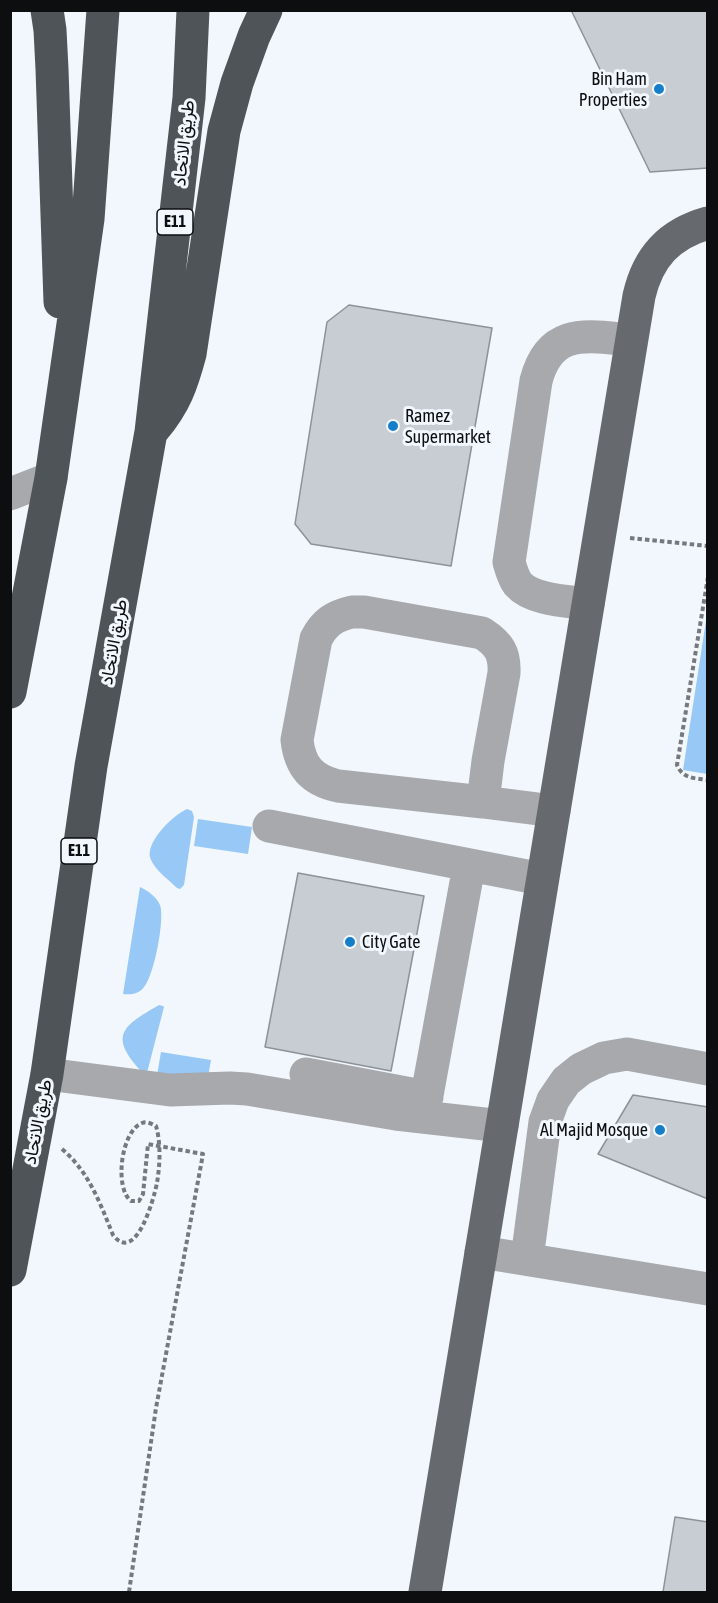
<!DOCTYPE html>
<meta charset="utf-8">
<style>
body{margin:0}
#map{position:relative;width:718px;height:1603px;overflow:hidden;background:#f1f7fd;font-family:"Asap Condensed",sans-serif}
canvas{display:block}
.frame{position:absolute;inset:0;border:12px solid #0c0e10;pointer-events:none}
</style>
<div id="map">
<canvas width="718" height="1603"></canvas>
<div class="frame"></div>
</div>
<script>
const ctx = document.querySelector('canvas').getContext('2d');
ctx.lineJoin = 'round';
function fillPath(path, color) {
  ctx.fillStyle = color;
  ctx.fill(path, 'evenodd');
}
function trace(path, color, width, dash) {
  ctx.strokeStyle = color;
  ctx.lineWidth = width;
  ctx.lineCap = dash ? 'butt' : 'round';
  ctx.setLineDash(dash || []);
  ctx.stroke(path);
}
function label(font, color, halo, rows, align = 'center') {
  ctx.font = font + ' "Asap Condensed",Vazirmatn,sans-serif';
  ctx.lineWidth = 6;
  ctx.setLineDash([]);
  ctx.textBaseline = 'middle';
  ctx.strokeStyle = halo;
  ctx.fillStyle = color;
  for (const [text, x, y, turn = 0] of rows) {
    ctx.save();
    ctx.translate(x, y);
    ctx.rotate((+turn || 0) * Math.PI / 180);
    ctx.textAlign = isNaN(turn) ? turn : align;
    if (halo) ctx.strokeText(text, 0, 0);
    ctx.fillText(text, 0, 0);
    ctx.restore();
  }
}
const green = new Path2D(`
 M707,614V774L683,770Z
 M187,809L192,811L194,817L184,885L180,889L177,888C169,880 156,871 151,860C143,844 173,815 187,809Z
 M198,819L252,827L248,854L194,846Z
 M140,887C148,891 156,896 160,905C165,919 154,976 144,987C139,994 131,995 123,994Z
 M159,1005L163,1006L164,1007L148,1069L147,1071H141C108,1035 123,1026 159,1005Z
 M161,1052L211,1060L207,1083L157,1075Z`);
const building = new Path2D(`
 M571,10H708V168L650,172Z
 M349,305L492,328L451,566L311,544L295,524L327,322Z
 M298,873L424,896L391,1071L265,1047Z
 M633,1095L708,1107V1199L598,1154Z
 M675,1517L708,1522V1592H663Z`);
const path = new Path2D(`
 M630,538L708,546
 M708,577L677,765C683,779 694,778 708,780
 M62,1149C89,1172 100,1203 113,1235C136,1265 154,1198 157,1183C160,1165 161,1143 156,1126C152,1124 147,1121 142,1123C121,1131 114,1188 131,1201H139L143,1194L148,1144L203,1154L156,1408L129,1592`);
const minor = new Path2D(`
 M10,494L51,478
 M588,604C567,601 532,600 518,584C513,577 511,569 509,562L536,381C550,327 587,336 631,340
 M352,612H364L482,633C499,644 505,653 504,673L488,761L483,802L338,786C312,780 300,767 297,740L316,639C324,623 334,616 352,612Z
 M483,802L554,811
 M269,826L542,879
 M47,1074L170,1090L230,1088L247,1089L396,1114L502,1126
 M306,1074L427,1097
 M423,1117L469,866
 M481,1252L708,1289
 M527,1259L545,1122L553,1100L566,1081L581,1069L604,1058L627,1054L708,1069`);
const major = new Path2D(`
 M425,1592L639,296C648,257 669,234 708,223`);
const highway = new Path2D(`
 M47,10L50,30L52,69L60,302
 M154,429C175,404 182,384 190,354L224,131L237,83L254,36L266,10
 M10,692L51,478L88,219L103,10
 M10,1270L47,1074L91,766L151,432L189,98L193,10`);
const markers = [
 [659,89,6,"#157ec9"],
 [393,426,6,"#157ec9"],
 [350,942,6,"#157ec9"],
 [660,1130,6,"#157ec9"]
];
const shields = [
 [175,222,36],
 [79,851,36]
];
const shieldNames = [
 ["E11",175,222],
 ["E11",79,851]
];
const poiNames = [
 ["Bin Ham",647,79],
 ["Properties",647,100],
 ["Ramez",405,416,"left"],
 ["Supermarket",405,437,"left"],
 ["City Gate",362,942,"left"],
 ["Al Majid Mosque",648,1130]
];
const streetNames = [
 ["طريق الاتحاد",184,143,-84],
 ["طريق الاتحاد",114,642,-80],
 ["طريق الاتحاد",38,1122,-79]
];
fillPath(green, '#98c9f6');
fillPath(building, '#c7cdd2');
trace(building, '#8d9298', 1.5);
trace(path, '#75797d', 4, [4.5, 3]);
trace(minor, '#a7a9ac', 33);
trace(major, '#666a6f', 33);
trace(highway, '#4f5459', 33);
for (const [x, y, r, color] of markers) {
  const dot = new Path2D();
  dot.arc(x, y, r, 0, 2 * Math.PI);
  ctx.fillStyle = color;
  ctx.fill(dot);
  trace(dot, '#f1f7fd', 2);
}
for (const [x, y, w] of shields) {
  const box = new Path2D();
  box.roundRect(x - w / 2, y - 13, w, 26, 4.5);
  ctx.fillStyle = '#f1f7fd';
  ctx.fill(box);
  trace(box, '#0c0e10', 1.5);
}
label('bold 16px', '#0c0e10', null, shieldNames);
label('18px', '#0c0e10', '#f1f7fd', poiNames, 'right');
label('18px', '#0c0e10', '#f1f7fd', streetNames);
</script>
